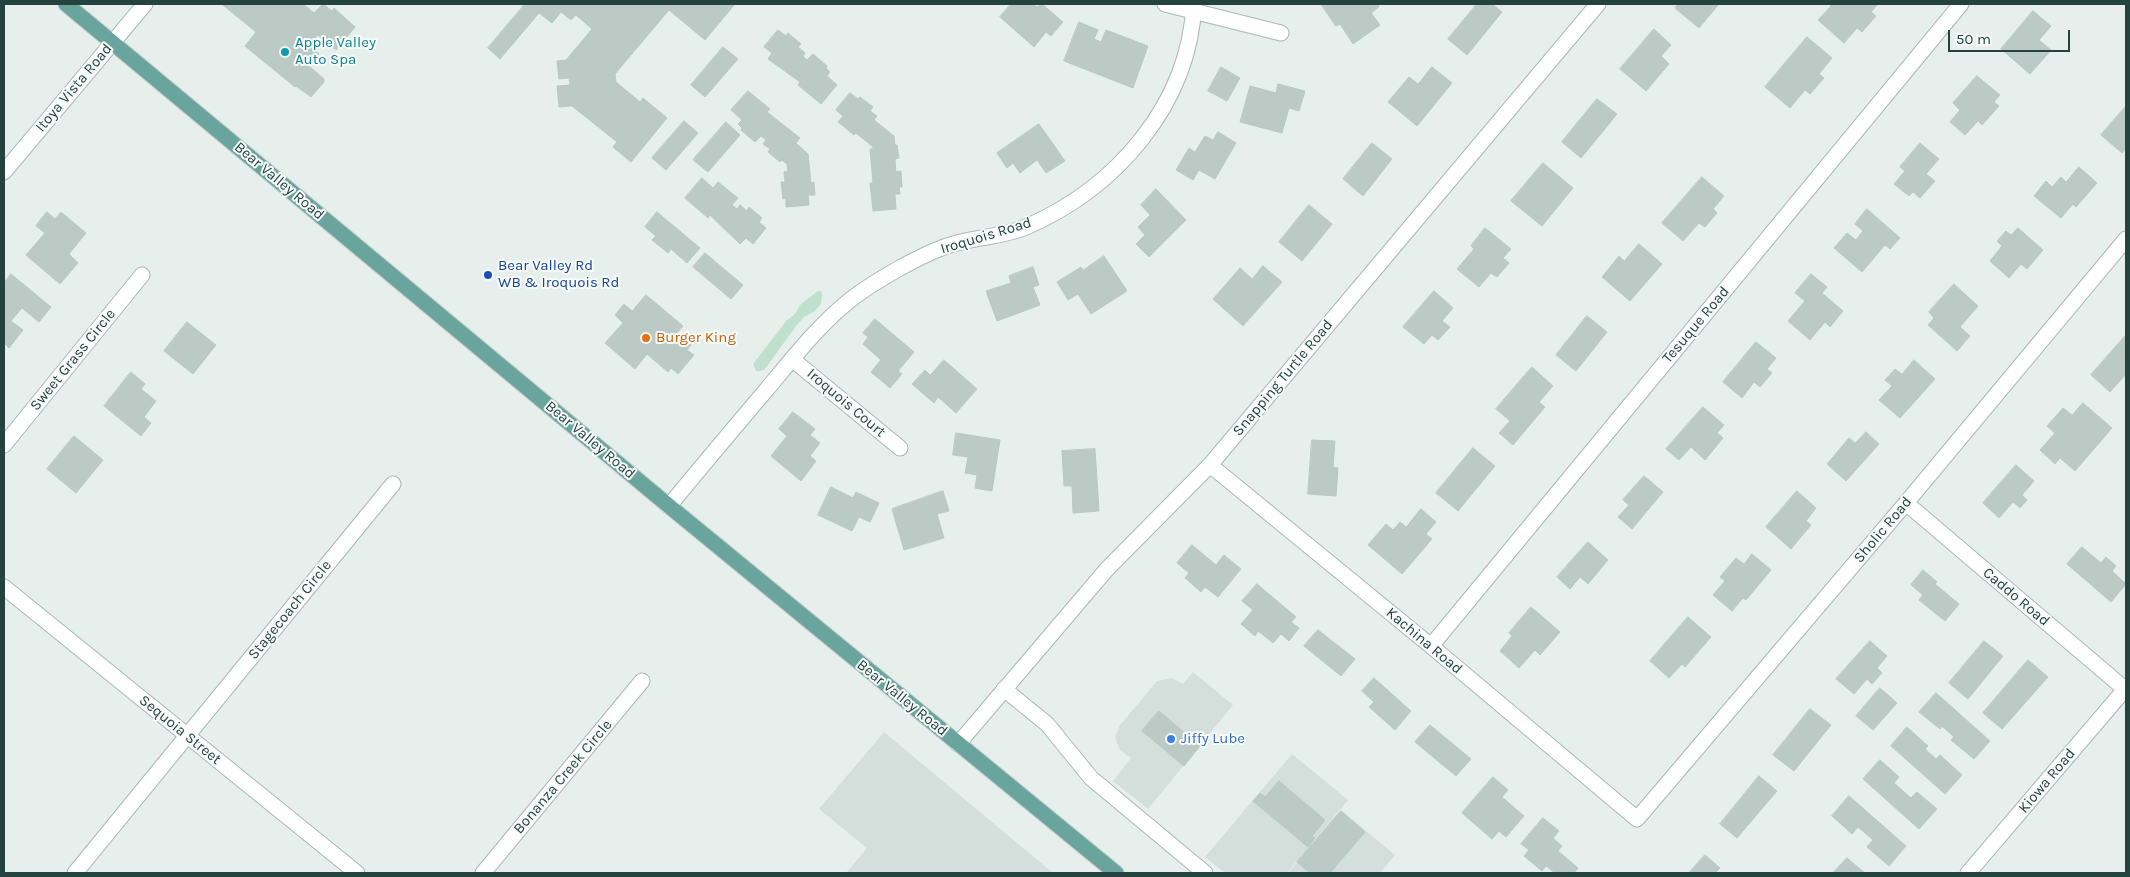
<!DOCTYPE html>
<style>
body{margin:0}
#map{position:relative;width:2130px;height:877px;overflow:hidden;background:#e6efec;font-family:Karla,sans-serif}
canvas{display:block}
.frame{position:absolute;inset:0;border:5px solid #24423e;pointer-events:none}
.scale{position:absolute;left:1948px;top:30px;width:122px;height:22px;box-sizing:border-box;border:2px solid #24423e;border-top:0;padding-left:6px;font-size:15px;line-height:18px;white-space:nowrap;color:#24423e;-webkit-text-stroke:4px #f7fbf9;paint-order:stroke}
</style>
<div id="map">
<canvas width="2130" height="877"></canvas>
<div class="frame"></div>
<div class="scale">50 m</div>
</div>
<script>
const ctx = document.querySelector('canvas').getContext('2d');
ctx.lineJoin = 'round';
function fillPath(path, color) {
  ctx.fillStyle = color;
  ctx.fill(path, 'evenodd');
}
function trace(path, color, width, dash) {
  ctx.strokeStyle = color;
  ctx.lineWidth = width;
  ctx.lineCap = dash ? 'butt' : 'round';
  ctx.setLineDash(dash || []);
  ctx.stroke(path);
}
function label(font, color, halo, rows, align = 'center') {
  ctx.font = font + ' Karla,sans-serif';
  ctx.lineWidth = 4;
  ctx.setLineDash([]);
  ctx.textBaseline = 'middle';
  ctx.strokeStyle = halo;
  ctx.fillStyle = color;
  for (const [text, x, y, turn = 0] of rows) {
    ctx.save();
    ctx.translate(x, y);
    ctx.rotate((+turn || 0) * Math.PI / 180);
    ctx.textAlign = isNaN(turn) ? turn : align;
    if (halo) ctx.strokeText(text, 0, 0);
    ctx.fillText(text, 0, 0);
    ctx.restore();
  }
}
const built = new Path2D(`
 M1193,672L1233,705L1148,809L1113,781L1131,758L1120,750L1115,737L1120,725L1157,681L1172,678L1183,684Z
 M884,732L1053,873H846L867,848L819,809Z
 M1292,754L1348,800L1287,873H1225L1205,857Z
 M1341,810L1395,855L1380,873H1288Z`);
const green = new Path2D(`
 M818,291L822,292L821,304L815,311L804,317L796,326L765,369L761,371H756L753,364L787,320L794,315L801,304Z`);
const building = new Path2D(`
 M225,4H303L314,13L323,4L332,11L334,8L355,27L336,50L318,35L309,45L319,54L309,66L324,79V82L311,97L296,86L295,87L245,46L256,32L223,5Z
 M525,4H735L705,40L669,10L615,74L616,82L640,102L643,98L667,118L631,162L613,147L617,142L572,106L559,107L557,86L570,85L569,78L559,79L557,61L566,60L592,29L576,15L571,20L561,12L552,23L539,13L500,59L488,48Z
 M1011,4H1033L1037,7L1042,4L1063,22L1051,36L1046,32L1034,47L1000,17Z
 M1321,4H1377L1379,7L1371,13L1380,25L1353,44L1340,24L1336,26Z
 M1477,4H1492L1502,12L1467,55L1448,39Z
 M1678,4H1719L1699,28L1675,8Z
 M1829,4H1878L1871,12L1876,16L1862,32L1857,28L1844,43L1818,20L1831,6Z
 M2033,11L2051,26L2039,40L2051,50L2030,74L2001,49Z
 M1079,22L1098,30L1094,39L1101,42L1106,30L1148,46L1133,88L1064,61Z
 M1654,29L1671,45L1661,56L1669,64L1646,91L1620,69Z
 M778,30L786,36L788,33L801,44L798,47L805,53L803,56L807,60L813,54L827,66L826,68L830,72L827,76L837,85L821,104L798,85L800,82L768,59L772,53L764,47Z
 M1807,37L1832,58L1819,74L1824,78L1810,94L1805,90L1790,108L1765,87Z
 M723,47L738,59L705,97L691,85Z
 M1221,67L1240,78L1227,101L1208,91Z
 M1432,67L1452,83L1417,126L1388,102L1409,77L1418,84Z
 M1977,76L2000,95L1994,102L1999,106L1982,125L1978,121L1965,135L1950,122L1960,110L1953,103Z
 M1278,84L1305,91L1299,111L1289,108L1282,133L1240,122L1250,86L1276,93Z
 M748,91L770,109L767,112L800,138L796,143L808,154L811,183L814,182L815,195H808L809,205L786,207V198L783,199L781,182H785L784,172L788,171L787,164L782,160L780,162L768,152L770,149L763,144L766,140L761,136L755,142L741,130L742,128L738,124L742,120L731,110Z
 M850,93L858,99L860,97L873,107L870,111L877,116L874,120L894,136L895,145H897L899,158L895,159L896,172L901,171L902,187H899L900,194H895L896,209L873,211L870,183H873L870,149H873V147L856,133L854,135L838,122L843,116L836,110Z
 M1597,99L1617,114L1581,158L1562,142Z
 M2126,106V148L2122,153L2101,135Z
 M684,121L698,133L666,170L652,158Z
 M726,122L740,135L708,172L693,160Z
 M1039,124L1065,161L1046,173L1037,160L1020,173L1013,163L1007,168L997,153Z
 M1218,132L1236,143L1215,179L1199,170L1193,180L1176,170L1189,148L1195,152L1205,136L1213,140Z
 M1372,143L1392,159L1363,196L1343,179Z
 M1920,143L1939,159L1926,174L1935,181L1920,198L1913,192L1909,196L1894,184L1905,171L1900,167Z
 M1543,163L1573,188L1542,226L1511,201Z
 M2079,167L2097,183L2076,207L2073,204L2061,218L2034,196L2046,181L2052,187L2061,177L2066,182Z
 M1702,177L1724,196L1713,209L1717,213L1705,227L1699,223L1683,241L1662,223Z
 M702,178L713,188L718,182L738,198L732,205L737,209L740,205L747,211L749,207L762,218L759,222L766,228L753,244L746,238L740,244L710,215L708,218L685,198Z
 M1156,189L1186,220L1149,257L1136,244L1145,235L1138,227L1150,215L1141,205Z
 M1309,205L1332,224L1302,261L1279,242Z
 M1867,209L1900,238L1890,249L1885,245L1862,272L1834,248L1847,233L1856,240L1863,231L1855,224Z
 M47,212L55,219L61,212L86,233L69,254L78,263L60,284L26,255L45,233L36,226Z
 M657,212L700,248L687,263L671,249L668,253L652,240L656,236L645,227Z
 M1485,228L1511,249L1503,258L1509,263L1497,277L1491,273L1479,287L1457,269L1474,249L1471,246Z
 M2018,228L2043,250L2027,269L2021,264L2009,278L1990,261L2002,246L1997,241L2006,231L2011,235Z
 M1639,244L1662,264L1630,301L1602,277L1619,256L1624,261Z
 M705,253L743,285L731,299L693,267Z
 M1104,256L1127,291L1091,314L1078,294L1068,300L1057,282L1081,267L1083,270Z
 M1263,266L1282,282L1243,326L1213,299L1240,268L1252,279Z
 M1033,267L1039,285L1033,287L1040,305L997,321L986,291L1011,283L1009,276Z
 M11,274L51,307L39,322L22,308L11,321L23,330L9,348L4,343V283Z
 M1811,274L1827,287L1822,293L1843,311L1830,327L1825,322L1810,340L1788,321L1805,301L1795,293Z
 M1954,284L1978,306L1960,327L1970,336L1957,351L1928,325L1934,318L1929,312Z
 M1434,291L1453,308L1442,321L1450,327L1438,340L1432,335L1424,344L1403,327Z
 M646,295L683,326L677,333L691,345L687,350L694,355L678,374L671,368L668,372L647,354L635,369L605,343L623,323L615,315L624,304L632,311Z
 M1587,316L1607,332L1576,371L1556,355Z
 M875,319L914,352L898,371L902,374L890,388L871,372L881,360L863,344L868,337L863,333Z
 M187,322L216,345L193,374L164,351Z
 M2125,336L2126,374L2110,392L2091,375Z
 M1756,342L1776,358L1767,369L1772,373L1760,387L1754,382L1742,398L1723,382Z
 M944,360L977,389L956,413L938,397L934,403L912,384L925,370L930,375Z
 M1914,360L1935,379L1900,418L1879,400L1892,386L1885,380L1895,369L1902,374Z
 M1532,367L1553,386L1539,402L1545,407L1513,445L1499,433L1510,421L1496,409Z
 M131,372L145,384L141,389L156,401L144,417L151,423L141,436L104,406Z
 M2083,403L2112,428L2075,471L2060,458L2055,464L2040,450L2055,433L2047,426L2063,408L2072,415Z
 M1703,407L1724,425L1717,433L1723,438L1705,460L1691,447L1679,460L1666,449Z
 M793,412L815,429L810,435L820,443L810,456L816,461L801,481L771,456L787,436L779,429Z
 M1866,432L1879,444L1846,481L1827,464L1849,438L1855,443Z
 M956,433L1000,440L992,491L975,488L977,475L965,473L968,457L953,455Z
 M74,436L103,460L76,493L47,469Z
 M1312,440L1335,441L1333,467L1338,468L1336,496L1308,494Z
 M1473,448L1495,466L1458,511L1436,493Z
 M1095,449L1099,511L1073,513L1072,486H1064L1062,451Z
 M2016,465L2034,481L2022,495L2027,500L2020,508L2013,502L1999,518L1983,503Z
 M1644,476L1663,492L1632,529L1618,517L1629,505L1623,500Z
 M831,487L853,498L856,492L879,503L870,522L859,517L852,531L818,515Z
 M943,491L949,511L937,514L944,538L904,550L892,509Z
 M1797,491L1816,508L1806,521L1811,525L1791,549L1766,527Z
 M1421,509L1436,522L1426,534L1432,539L1402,574L1368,545L1386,524L1393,530L1400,522L1406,527Z
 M1588,542L1608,560L1588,584L1580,577L1570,589L1557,577Z
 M1192,545L1216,565L1224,555L1241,569L1218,597L1205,587L1201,592L1185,578L1189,573L1177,563Z
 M2082,547L2101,563L2106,557L2116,566L2112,571L2126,584L2111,602L2067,564Z
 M1752,554L1771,570L1746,600L1743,598L1732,611L1713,595L1725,581L1720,577L1736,558L1744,564Z
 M1923,570L1937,582L1935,584L1959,604L1945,621L1919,600L1923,595L1911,585Z
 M1257,584L1296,617L1291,622L1299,628L1289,641L1281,634L1273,643L1258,631L1255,636L1241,624L1253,610L1242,601Z
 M1531,607L1560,632L1540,655L1535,650L1519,668L1500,651L1512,636L1509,633Z
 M1688,617L1711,637L1685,667L1682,664L1669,678L1650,661Z
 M1318,630L1355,659L1341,676L1304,646Z
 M1870,641L1887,656L1877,668L1882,673L1872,684L1867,679L1854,694L1836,679Z
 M1984,641L2003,656L1968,699L1949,683Z
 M2028,660L2048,677L2002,729L1983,713Z
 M1374,678L1411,711L1395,730L1369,707L1374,702L1362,691Z
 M1880,688L1897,703L1873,730L1856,716Z
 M1936,693L1990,741L1974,759L1951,740L1954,737L1942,726L1940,729L1919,712Z
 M1810,709L1831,725L1794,771L1773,755Z
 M1159,711L1200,746L1184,766L1142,731Z
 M1430,725L1471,759L1456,776L1415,742Z
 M1907,727L1928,746L1925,749L1936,759L1940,755L1962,775L1945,794L1891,746Z
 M1880,760L1899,777L1894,783L1911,798L1917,792L1937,809L1919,829L1863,779Z
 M1759,776L1777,791L1737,838L1720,824Z
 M1493,777L1508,790L1502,797L1524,816L1506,837L1499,831L1492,839L1462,813Z
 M1279,781L1325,820L1312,836L1315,838L1308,847L1253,801L1260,793L1265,797Z
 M1849,796L1906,846L1889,866L1867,847L1873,840L1858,827L1852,834L1832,816Z
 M1341,811L1365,832L1330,873H1310L1297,862Z
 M1543,818L1559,831L1553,838L1562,846L1558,851L1578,868L1574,873H1555L1546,866L1542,871L1524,856L1529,850L1521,844Z
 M1705,855L1720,868L1715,873H1689Z
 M1847,858L1865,873H1833Z`);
const street = new Path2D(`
 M1165,4L1281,33
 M4,172L145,4
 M792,359L900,448
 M4,445L142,275
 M1210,465L1431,646L1637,819L1906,503L2126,239
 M1906,503L2126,690
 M669,506C701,467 734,428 767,389C794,357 821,322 854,297C877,280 917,257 944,247C970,237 1000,238 1026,227C1116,188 1189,105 1194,4
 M4,587L357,873
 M1431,646L1961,4
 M1004,689L1047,724L1091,778L1205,873
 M958,744L1107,569L1210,465L1598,4
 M75,873L393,484
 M483,873L642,681`);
const secondary = new Path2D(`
 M1968,873L2126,688`);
const primary = new Path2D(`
 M66,4L669,506L1116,873`);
const markers = [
 [285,52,5,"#0f9aa8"],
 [488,275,5,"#1a4fb4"],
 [646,338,5,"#e8710a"],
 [1171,739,5,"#3f7fe0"]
];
const cultureNames = [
 ["Apple Valley",295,43],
 ["Auto Spa",295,60]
];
const streetNames = [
 ["Itoya Vista Road",74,88,-50],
 ["Bear Valley Road",279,181,40],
 ["Iroquois Road",986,236,-17],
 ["Tesuque Road",1696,325,-50],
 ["Sweet Grass Circle",73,360,-51],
 ["Snapping Turtle Road",1283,378,-50],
 ["Iroquois Court",846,403,40],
 ["Bear Valley Road",590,440,40],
 ["Sholic Road",1883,530,-50],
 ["Caddo Road",2016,597,40],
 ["Stagecoach Circle",290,610,-51],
 ["Kachina Road",1424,641,40],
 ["Bear Valley Road",902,698,39],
 ["Sequoia Street",180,730,39],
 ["Bonanza Creek Circle",563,777,-50],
 ["Kiowa Road",2047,781,-50]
];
const transitNames = [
 ["Bear Valley Rd",498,266],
 ["WB & Iroquois Rd",498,283]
];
const foodNames = [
 ["Burger King",656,338]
];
const shopNames = [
 ["Jiffy Lube",1181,739]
];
fillPath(built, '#d4dfdb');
fillPath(green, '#bfe0cc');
fillPath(building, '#bbcac5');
trace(building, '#b8c9c4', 1);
trace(street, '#a8b8b4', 17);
trace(secondary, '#a4bbb6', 17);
trace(primary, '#c2cac9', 17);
trace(street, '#fff', 15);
trace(secondary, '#fff', 15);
trace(primary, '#6aa59d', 15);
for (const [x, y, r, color] of markers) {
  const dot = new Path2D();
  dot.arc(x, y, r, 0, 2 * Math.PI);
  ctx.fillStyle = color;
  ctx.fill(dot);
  trace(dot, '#f7fbf9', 2);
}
label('15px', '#0d838f', '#f7fbf9', cultureNames, 'left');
label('15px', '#24423e', '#f7fbf9', streetNames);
label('15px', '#164399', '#f7fbf9', transitNames, 'left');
label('15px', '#c56008', '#f7fbf9', foodNames, 'left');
label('15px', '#366cbe', '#f7fbf9', shopNames, 'left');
</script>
